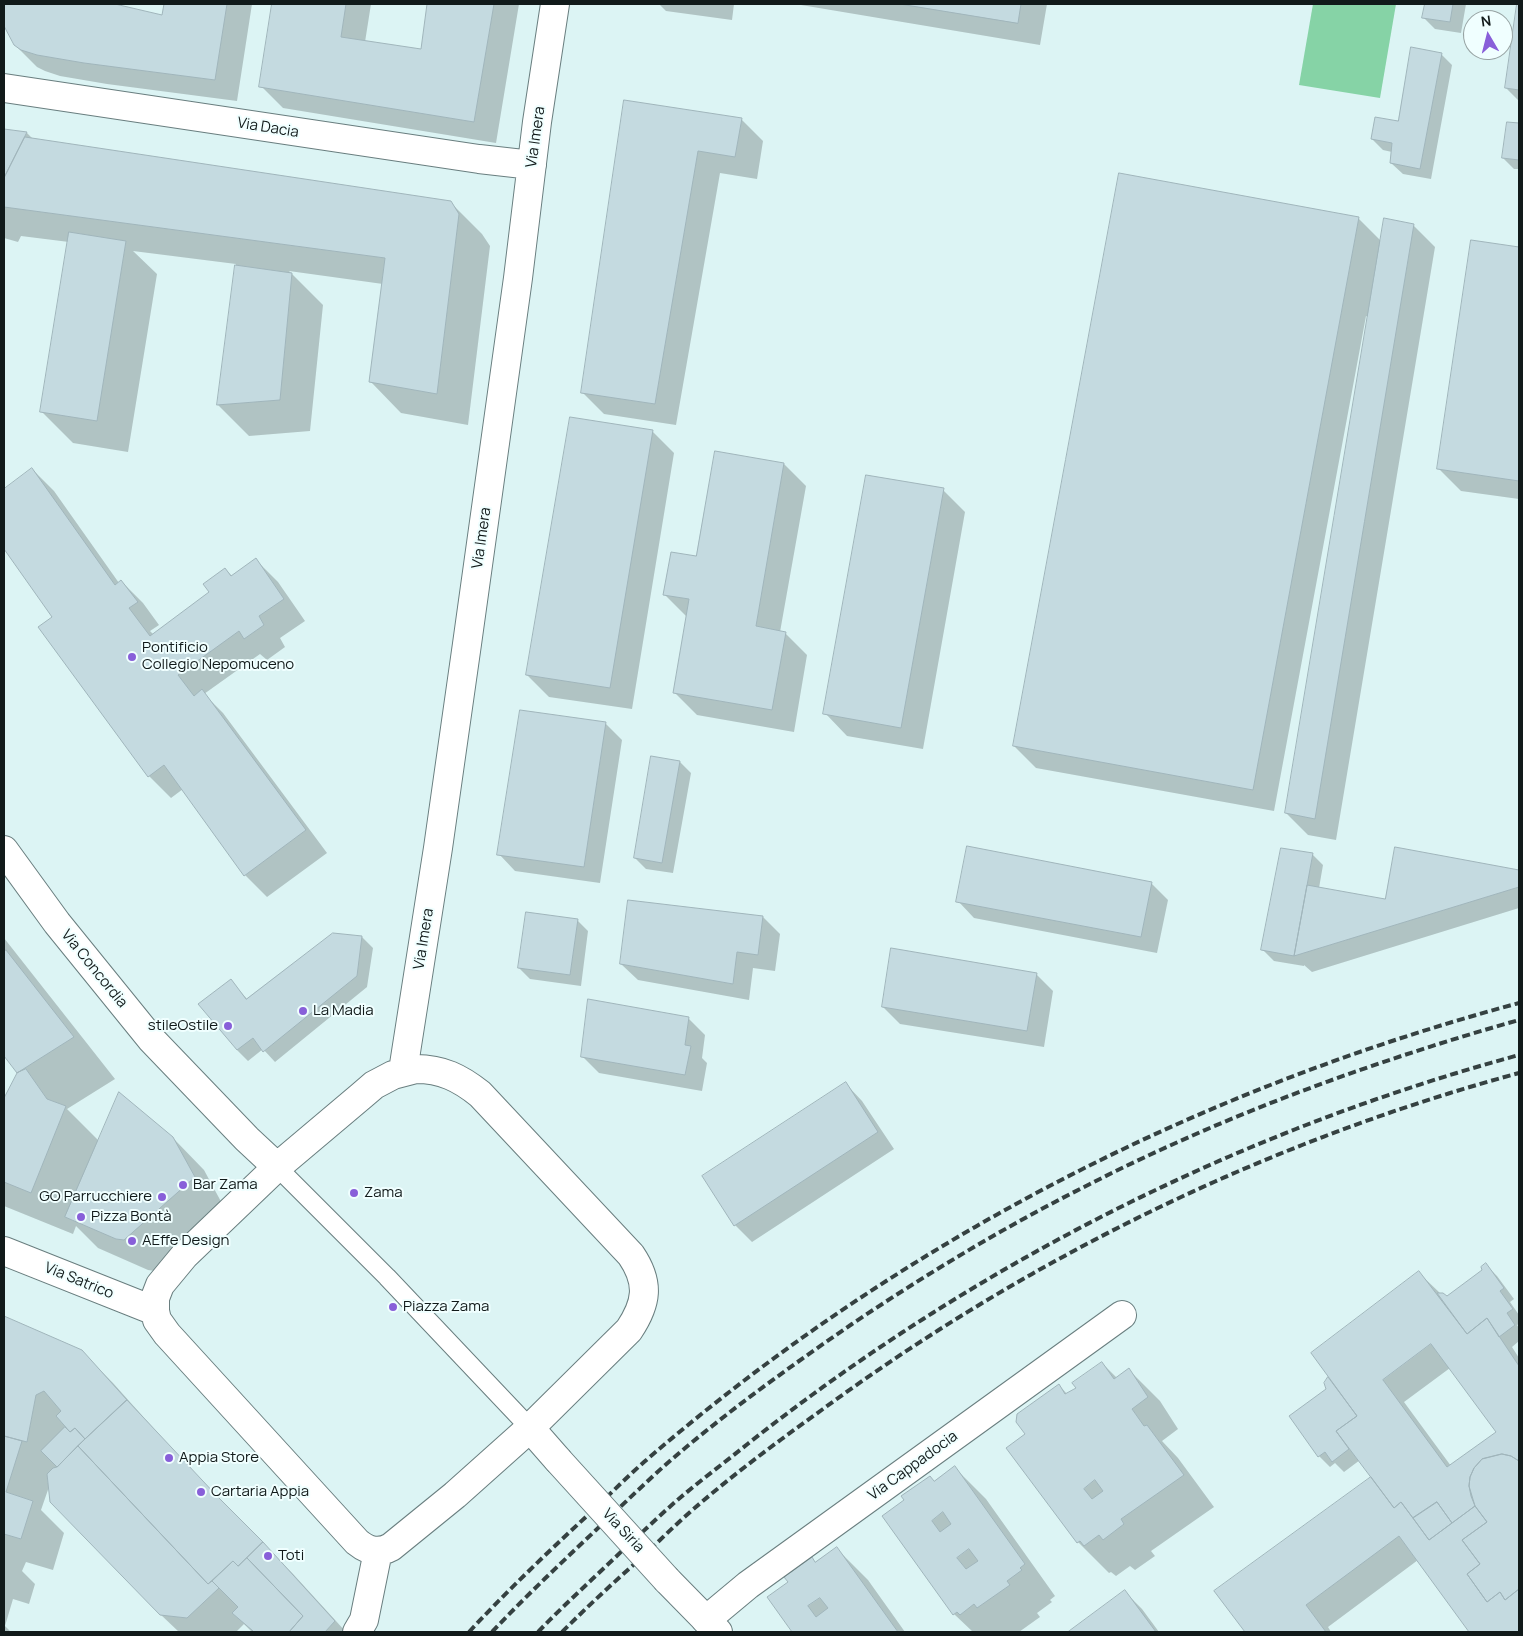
<!DOCTYPE html>
<meta charset="utf-8">
<style>
body{margin:0}
#map{position:relative;width:1523px;height:1636px;overflow:hidden;background:#dcf4f4;font-family:Manrope,sans-serif}
canvas{display:block}
.frame{position:absolute;inset:0;border:5px solid #111a1a;pointer-events:none}
.north{position:absolute;left:1463px;top:10px;width:50px;height:50px;box-sizing:border-box;background:#f0ffff;border:1px solid #97a3a3;border-radius:50%;rotate:352deg;font-size:14px;font-weight:700;line-height:20px;text-align:center;color:#111a1a}
.north::after{content:'';display:block;margin:auto;width:18px;height:22px;background:#885fd9;clip-path:polygon(50% 0,100% 100%,50% 72%,0 100%)}
</style>
<div id="map">
<canvas width="1523" height="1636"></canvas>
<div class="frame"></div>
<div class="north">N</div>
</div>
<script>
const ctx = document.querySelector('canvas').getContext('2d');
ctx.lineJoin = 'round';
function fillPath(path, color) {
  ctx.fillStyle = color;
  ctx.fill(path, 'evenodd');
}
function trace(path, color, width, dash) {
  ctx.strokeStyle = color;
  ctx.lineWidth = width;
  ctx.lineCap = dash ? 'butt' : 'round';
  ctx.setLineDash(dash || []);
  ctx.stroke(path);
}
function label(font, color, halo, rows, align = 'center') {
  ctx.font = font + ' Manrope,sans-serif';
  ctx.lineWidth = 4;
  ctx.setLineDash([]);
  ctx.textBaseline = 'middle';
  ctx.strokeStyle = halo;
  ctx.fillStyle = color;
  for (const [text, x, y, turn = 0] of rows) {
    ctx.save();
    ctx.translate(x, y);
    ctx.rotate((+turn || 0) * Math.PI / 180);
    ctx.textAlign = isNaN(turn) ? turn : align;
    if (halo) ctx.strokeText(text, 0, 0);
    ctx.fillText(text, 0, 0);
    ctx.restore();
  }
}
const green = new Path2D(`
 M1313,4H1396L1380,98L1299,85Z`);
const shadow = new Path2D(`
 M4,4H109L163,16L165,4H252L237,101L107,84L60,76L45,71L37,67L15,45L4,23Z
 M273,4H371L365,42L422,50L428,4H519L496,143L283,108L261,86Z
 M659,4H734L732,20L666,11Z
 M795,4H1047L1040,45Z
 M1426,4H1466L1461,33L1435,29L1424,18Z
 M1518,4H1519V101L1506,88Z
 M1441,54L1452,65L1431,179L1403,174L1391,163L1392,152L1383,150L1372,139L1399,122Z
 M625,102L741,119L763,141L757,179L720,173L676,425L604,414L582,392Z
 M1508,123L1519,124V169H1514L1503,158Z
 M4,130L27,133L33,139L450,202L482,234L490,246L468,425L401,413L370,381L383,284L289,271L323,305L310,431L249,436L218,405L236,264L133,251L157,274L128,452L73,443L41,411L69,242L21,236L18,242L4,238Z
 M1358,218L1381,241L1413,225L1435,247L1336,840L1308,835L1286,813L1369,317L1366,316L1274,811L1036,768L1014,746Z
 M1472,241L1519,248V499L1461,491L1439,469Z
 M652,431L674,453L632,709L549,697L527,675Z
 M716,453L784,464L806,486L780,632L785,633L807,655L794,732L697,715L675,693L687,617L665,595L697,558Z
 M32,469L54,491L119,583L121,581L143,603L159,625L150,631L154,635L210,592L225,569L232,576L256,560L278,582L305,621L280,638L285,647L267,660L260,654L204,694L223,713L327,853L267,897L245,875L183,789L171,798L149,776L54,617L4,547V491Z
 M943,490L965,512L923,749L847,736L825,713Z
 M605,723L622,740L600,883L515,871L499,854Z
 M680,762L691,773L673,873L646,869L635,858Z
 M1396,848L1519,871V908L1312,972L1304,965V966L1274,961L1263,950L1312,854L1323,865L1319,888L1386,900Z
 M1151,883L1168,900L1157,953L974,918L958,901Z
 M629,901L763,917L780,934L775,971L753,968L749,1000L638,980L621,964Z
 M577,920L588,931L581,986L530,979L519,968Z
 M362,937L373,948L367,987L275,1062L263,1049L248,1061L237,1050L230,980L248,1000Z
 M4,938L115,1079L67,1109L99,1141L173,1138L204,1170L225,1209L155,1271L148,1270L98,1248L76,1226L73,1234L4,1206V1100L18,1073L4,1054Z
 M1036,974L1053,991L1044,1047L900,1024L883,1007Z
 M688,1018L705,1035L702,1058L707,1063L702,1091L599,1073L582,1056Z
 M846,1084L862,1101L894,1149L752,1242L735,1225Z
 M1486,1265L1497,1276L1514,1299L1510,1302L1519,1315V1324L1517,1325L1519,1328V1341L1512,1347L1519,1358V1632H1470L1418,1560L1328,1627L1331,1632H1246L1216,1591L1373,1477L1360,1460L1344,1472L1335,1463L1330,1467L1319,1456L1291,1416L1327,1389L1419,1273L1441,1294L1447,1297L1484,1270ZM1450,1368L1497,1432L1451,1466L1404,1402Z
 M4,1317L81,1351L113,1383L181,1459L294,1575L346,1632H252L244,1624L236,1632H179L160,1614L50,1484L41,1510L64,1533L53,1570L26,1562L22,1571L35,1584L29,1604L13,1599L5,1626L11,1632H4ZM67,1427L74,1437L67,1430Z
 M1102,1363L1117,1378L1129,1370L1160,1401L1178,1429L1162,1441L1178,1458L1214,1507L1151,1551L1155,1556L1135,1570L1130,1566L1116,1576L1111,1572L1109,1573L1078,1542L1027,1435L1059,1385L1067,1394L1077,1388Z
 M955,1468L986,1499L1055,1596L1050,1600L1052,1602L1037,1613L1040,1617L1019,1632H973L954,1614L884,1516Z
 M837,1549L868,1580L905,1632H794L769,1597L790,1582L812,1559L816,1563Z
 M1125,1592L1142,1609L1159,1632H1070Z`);
const building = new Path2D(`
 M4,4H115L162,15L164,4H227L215,80L84,63L37,55L21,50L14,45L4,26Z
 M272,4H346L341,37L421,49L427,4H494L474,122L259,87Z
 M900,4H1021L1018,23Z
 M1425,4H1453L1450,22L1422,18Z
 M1517,4H1519V90L1505,88Z
 M1411,47L1442,53L1420,169L1390,163L1392,143L1371,139L1375,117L1398,121Z
 M624,100L742,118L735,157L698,151L655,404L581,393Z
 M1507,122L1519,123V160L1502,158Z
 M4,129L27,132L4,178Z
 M25,137L451,201L459,214L437,394L369,382L385,258L4,207V178Z
 M1119,173L1359,217L1253,790L1013,746Z
 M1384,218L1414,224L1315,819L1285,813Z
 M69,232L126,241L97,421L40,412Z
 M1471,240L1519,247V481L1437,469Z
 M235,265L292,273L280,400L217,405Z
 M570,417L653,430L610,688L526,675Z
 M715,451L784,463L756,626L786,632L772,710L673,693L689,599L663,595L671,552L696,556Z
 M32,468L115,585L121,580L138,602L129,608L150,636L209,592L203,584L225,568L231,576L256,558L284,599L259,616L264,625L244,639L239,631L178,675L194,696L202,689L306,830L244,876L164,765L148,777L38,627L52,617L4,549V489Z
 M866,475L944,488L901,728L823,714Z
 M520,710L606,722L584,867L497,855Z
 M651,756L680,761L662,863L634,858Z
 M967,846L1152,882L1141,937L956,902Z
 M1395,847L1519,870V887L1294,956L1307,885L1385,899Z
 M1281,848L1313,853L1294,956L1261,950Z
 M628,900L763,916L758,955L737,952L733,984L620,964Z
 M526,912L578,919L570,975L518,968Z
 M333,933L362,936L357,976L263,1052L253,1038L237,1050L198,1004L231,979L246,999Z
 M891,948L1037,973L1027,1031L882,1007Z
 M6,950L74,1037L17,1073L4,1056V952Z
 M588,999L689,1017L685,1045L691,1046L685,1075L581,1057Z
 M26,1069L47,1099L66,1106L31,1193L4,1182V1098L17,1073Z
 M846,1082L878,1132L734,1226L702,1176Z
 M119,1092L173,1137L195,1177L124,1240L116,1239L65,1217Z
 M1486,1263L1504,1288L1500,1291L1513,1309L1507,1313L1515,1325L1499,1337L1487,1318L1467,1334L1437,1293H1443L1447,1296L1482,1270L1481,1267Z
 M1419,1271L1467,1334L1487,1318L1519,1366V1461L1511,1456L1502,1454L1482,1459L1474,1468L1470,1477L1469,1486L1475,1506L1452,1523L1437,1502L1413,1518L1401,1502L1394,1508L1336,1431L1357,1416L1311,1353ZM1431,1344L1496,1432L1447,1467L1383,1380Z
 M4,1316L82,1350L127,1400L85,1439L75,1428L70,1432L56,1416L61,1411L44,1391L36,1395L27,1442L4,1436Z
 M1102,1362L1114,1379L1129,1368L1148,1397L1132,1409L1144,1426L1147,1425L1184,1475L1121,1519L1124,1524L1103,1540L1099,1535L1084,1546L1080,1541L1077,1543L1006,1448L1025,1434L1016,1422L1017,1414L1059,1384L1065,1394L1076,1388L1072,1383ZM1095,1480L1103,1491L1092,1499L1084,1489Z
 M1328,1377L1357,1416L1336,1431L1349,1449L1332,1462L1325,1452L1318,1457L1289,1416L1326,1389L1324,1383Z
 M127,1400L217,1496L263,1542L238,1566L233,1561L208,1584L78,1446Z
 M65,1427L70,1432L75,1428L85,1439L57,1467L41,1451Z
 M4,1436L22,1441L6,1492L33,1501L21,1539L4,1534Z
 M78,1446L208,1584L212,1581L219,1588L187,1618L160,1615L50,1502L47,1474L53,1468L57,1467Z
 M1502,1454L1511,1456L1519,1461V1589L1505,1600L1500,1592L1487,1602L1467,1574L1480,1564L1462,1540L1487,1522L1475,1506L1471,1496L1469,1486L1470,1477L1474,1468L1482,1459Z
 M955,1466L1025,1564L1020,1568L1022,1570L1007,1581L1010,1585L977,1608L974,1604L960,1615L957,1612L953,1615L882,1516L904,1500L901,1496L930,1476L934,1481ZM943,1512L951,1524L940,1532L932,1521ZM969,1549L978,1561L966,1569L957,1558Z
 M1371,1477L1394,1508L1401,1502L1429,1540L1475,1506L1487,1522L1462,1540L1480,1564L1467,1574L1487,1602L1500,1592L1505,1600L1519,1589V1632H1469L1399,1536L1306,1605L1326,1632H1245L1214,1591Z
 M1437,1502L1452,1523L1429,1540L1413,1518Z
 M263,1542L335,1621L325,1632H289L303,1616L247,1558Z
 M837,1547L898,1632H792L767,1597L788,1582L784,1577L812,1557L815,1562ZM820,1598L828,1608L816,1617L808,1606Z
 M247,1558L303,1616L289,1632H252L253,1631L232,1613L238,1607L212,1581L233,1561L238,1566Z
 M1125,1590L1156,1632H1068Z`);
const service = new Path2D(`
 M277,1167L387,1277L530,1428`);
const minor = new Path2D(`
 M4,88L479,159L532,165
 M4,850L57,923L151,1039L247,1139L277,1167
 M416,1069C442,1069 460,1078 480,1094L631,1255C650,1283 647,1303 629,1330L530,1428L455,1495L391,1547C378,1554 368,1551 357,1542L167,1334L157,1320L155,1311V1298L160,1285L184,1256L277,1167L360,1097L374,1085L393,1075Z
 M403,1071L438,848L467,644L518,278L537,122L555,4
 M4,1251L155,1311
 M706,1620L748,1585L1122,1315
 M357,1632L364,1620L378,1551`);
const tertiary = new Path2D(`
 M530,1428L558,1460
 M667,1580L718,1632`);
const rail = new Path2D(`
 M469,1632C507,1591 548,1552 589,1514C607,1497 625,1479 644,1462C897,1243 1196,1090 1519,1003
 M492,1632C525,1597 561,1563 596,1530C618,1509 640,1488 663,1467C721,1416 788,1368 852,1324C928,1273 1006,1226 1088,1185C1225,1115 1371,1062 1519,1020
 M538,1632C566,1603 596,1576 625,1548C644,1531 662,1513 681,1497C700,1481 720,1466 740,1450C969,1267 1236,1132 1519,1055
 M562,1632C587,1607 613,1583 640,1559C656,1544 672,1528 689,1513C731,1476 777,1442 823,1409C1032,1256 1269,1141 1519,1073`);
const tertiaryBridge = new Path2D(`
 M558,1460L667,1580`);
const markers = [
 [132,657,5,"#885fd9"],
 [303,1011,5,"#885fd9"],
 [228,1026,5,"#885fd9"],
 [183,1185,5,"#885fd9"],
 [354,1193,5,"#885fd9"],
 [162,1197,5,"#885fd9"],
 [81,1217,5,"#885fd9"],
 [132,1241,5,"#885fd9"],
 [393,1307,5,"#885fd9"],
 [169,1458,5,"#885fd9"],
 [201,1492,5,"#885fd9"],
 [268,1556,5,"#885fd9"]
];
const streetNames = [
 ["Via Dacia",268,128,9],
 ["Via Imera",536,137,-82],
 ["Via Imera",482,538,-82],
 ["Via Imera",424,939,-81],
 ["Via Concordia",94,969,51],
 ["Via Satrico",79,1281,22],
 ["Via Cappadocia",913,1466,-36],
 ["Via Siria",623,1531,47]
];
const poiNames = [
 ["Pontificio",142,648],
 ["Collegio Nepomuceno",142,665],
 ["La Madia",313,1011],
 ["stileOstile",218,1026,"right"],
 ["Bar Zama",193,1185],
 ["Zama",364,1193],
 ["GO Parrucchiere",152,1197,"right"],
 ["Pizza Bontà",91,1217],
 ["AEffe Design",142,1241],
 ["Piazza Zama",403,1307],
 ["Appia Store",179,1458],
 ["Cartaria Appia",211,1492],
 ["Toti",278,1556]
];
fillPath(green, '#86d3a6');
fillPath(shadow, '#0003');
fillPath(building, '#c4dae0');
trace(building, '#a0b5bb', 1);
trace(service, '#697e7f', 20);
trace(minor, '#697e7f', 30);
trace(tertiary, '#697e7f', 30);
trace(service, '#fff', 18);
trace(minor, '#fff', 28);
trace(tertiary, '#fff', 28);
trace(rail, '#354141', 4, [8, 4]);
trace(tertiaryBridge, '#697e7f', 30, []);
trace(tertiaryBridge, '#fff', 28);
for (const [x, y, r, color] of markers) {
  const dot = new Path2D();
  dot.arc(x, y, r, 0, 2 * Math.PI);
  ctx.fillStyle = color;
  ctx.fill(dot);
  trace(dot, '#f0ffff', 2);
}
label('15px', '#111a1a', '#f0ffff', streetNames);
label('15px', '#111a1a', '#f0ffff', poiNames, 'left');
</script>
